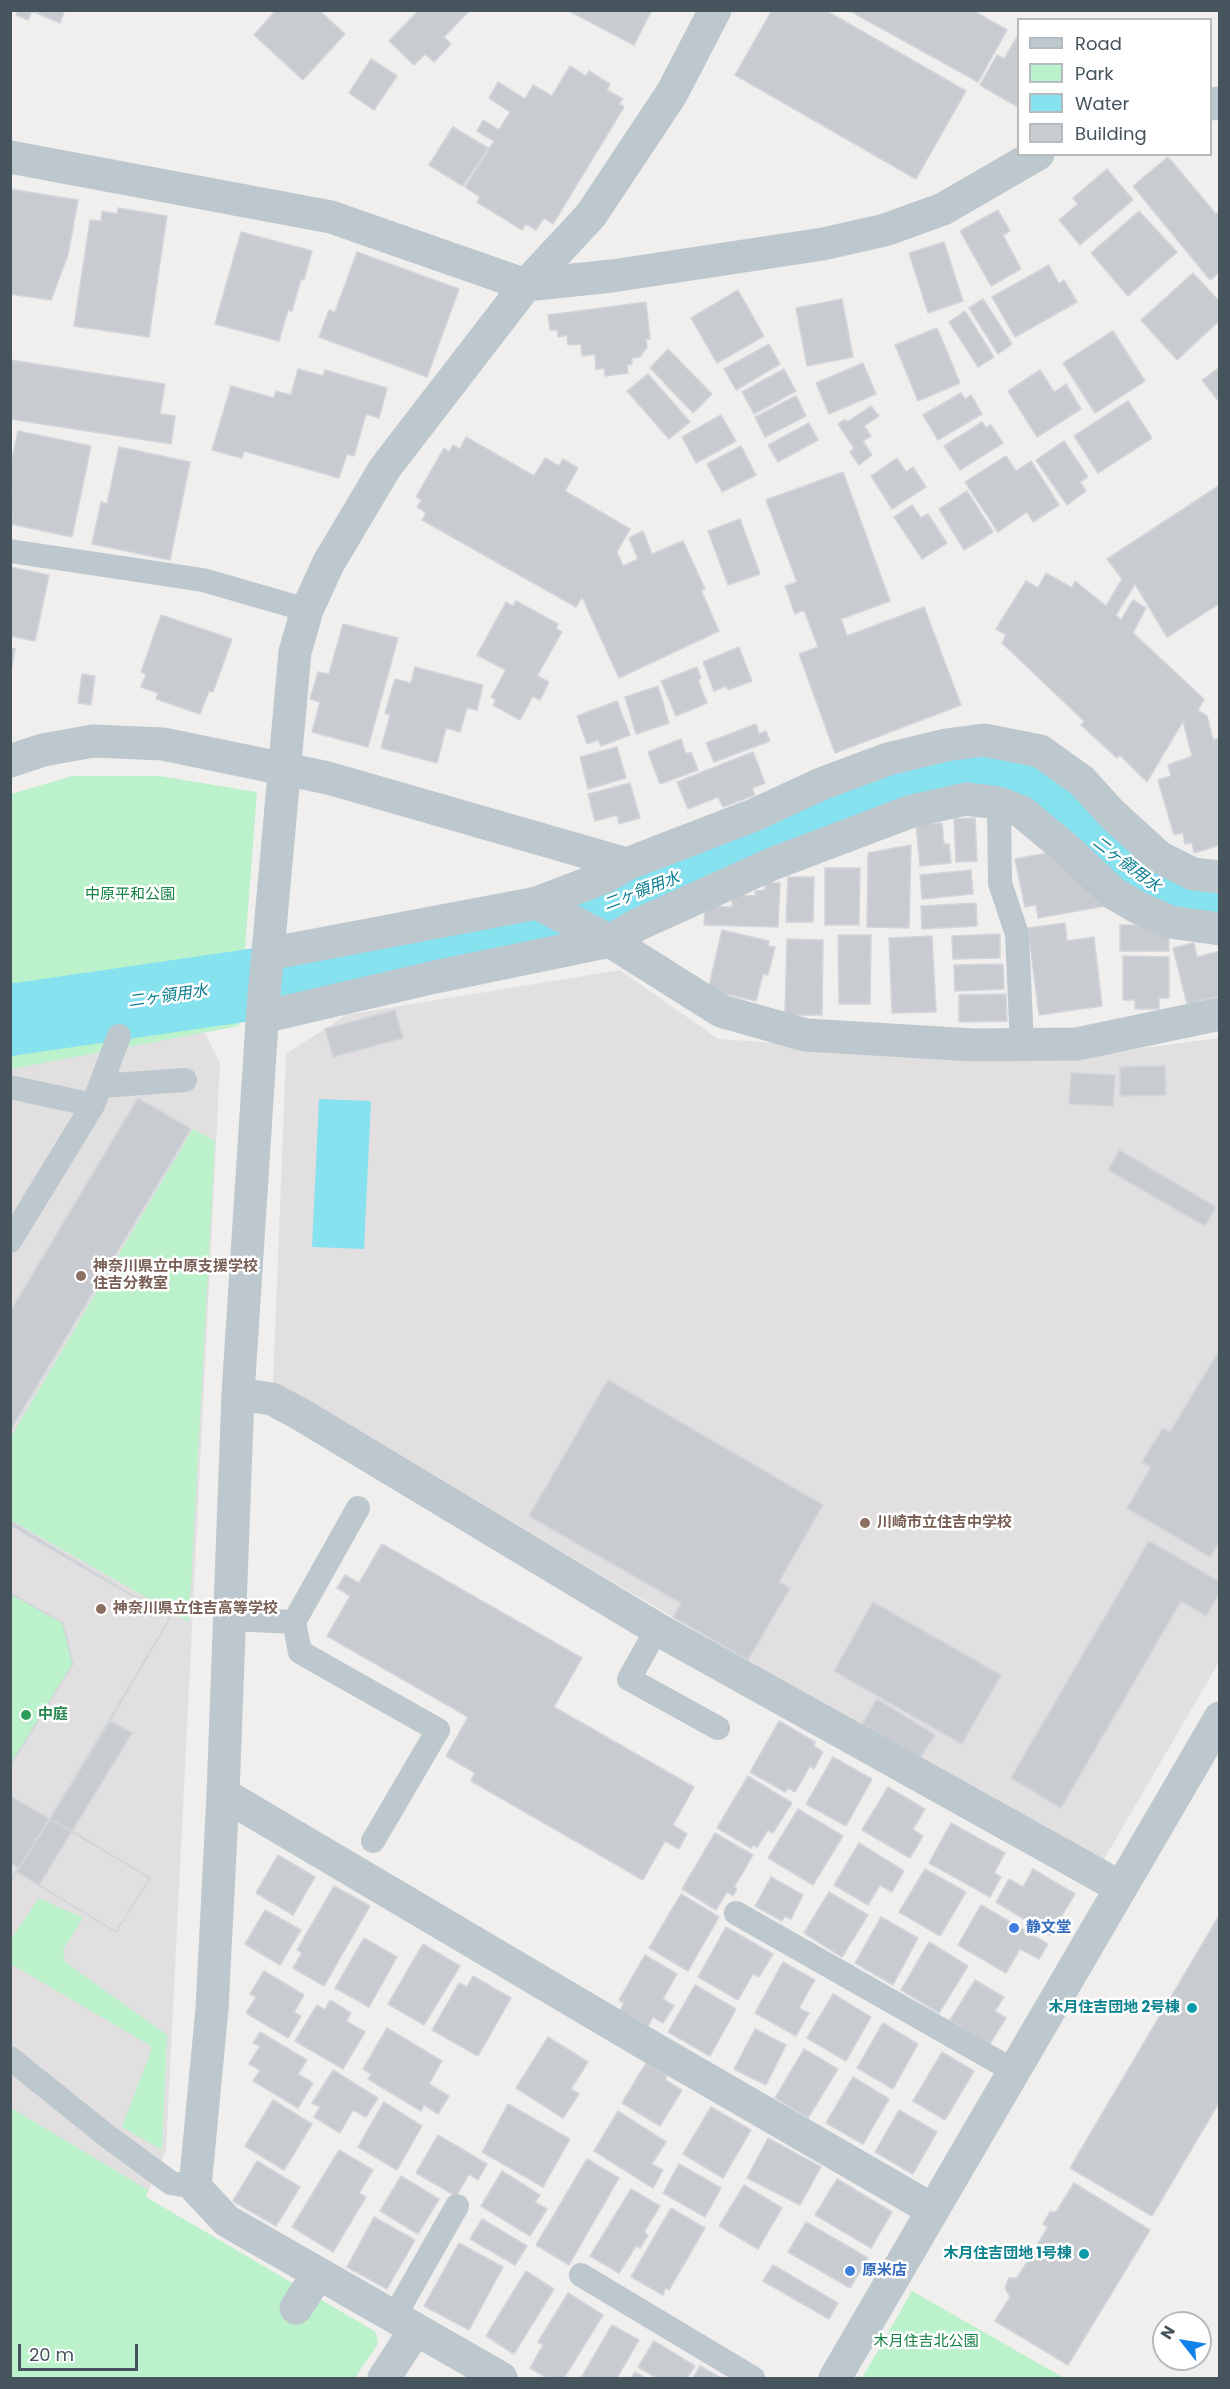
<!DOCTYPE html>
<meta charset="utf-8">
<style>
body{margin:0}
#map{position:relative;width:1230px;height:2389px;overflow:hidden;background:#f1eeee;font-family:Poppins,sans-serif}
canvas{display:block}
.frame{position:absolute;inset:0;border:12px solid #46545d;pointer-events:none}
.legend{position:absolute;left:1017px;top:18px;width:195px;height:138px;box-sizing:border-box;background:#fff;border:2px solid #b5bbbe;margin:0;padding:8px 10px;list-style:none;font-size:18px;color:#46545d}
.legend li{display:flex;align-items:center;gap:12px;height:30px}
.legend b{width:30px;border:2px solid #b5bbbe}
.north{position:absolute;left:1152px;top:2311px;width:60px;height:60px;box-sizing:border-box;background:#fff;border:2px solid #b5bbbe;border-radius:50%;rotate:301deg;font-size:16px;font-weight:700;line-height:24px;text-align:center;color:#46545d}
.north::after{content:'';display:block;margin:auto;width:21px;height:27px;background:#1281e8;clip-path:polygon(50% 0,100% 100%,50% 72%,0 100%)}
.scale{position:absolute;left:18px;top:2344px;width:120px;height:27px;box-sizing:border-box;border:3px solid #46545d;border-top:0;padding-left:8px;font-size:18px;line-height:21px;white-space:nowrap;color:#46545d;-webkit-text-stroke:4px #fff;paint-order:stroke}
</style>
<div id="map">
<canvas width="1230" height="2389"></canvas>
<div class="frame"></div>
<ul class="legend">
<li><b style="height:8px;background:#bcc7ce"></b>Road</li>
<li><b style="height:16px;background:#bbf1cb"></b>Park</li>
<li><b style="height:16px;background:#86e2ef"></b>Water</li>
<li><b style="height:16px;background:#c8ccd1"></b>Building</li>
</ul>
<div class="north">N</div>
<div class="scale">20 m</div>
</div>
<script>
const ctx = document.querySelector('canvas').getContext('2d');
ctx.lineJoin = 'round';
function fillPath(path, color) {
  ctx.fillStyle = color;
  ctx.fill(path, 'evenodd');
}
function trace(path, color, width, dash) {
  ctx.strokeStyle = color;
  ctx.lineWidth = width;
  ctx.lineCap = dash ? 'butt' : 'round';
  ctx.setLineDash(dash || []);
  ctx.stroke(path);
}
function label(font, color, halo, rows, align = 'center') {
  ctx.font = font + ' Poppins,"Noto Sans JP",sans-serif';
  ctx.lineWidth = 5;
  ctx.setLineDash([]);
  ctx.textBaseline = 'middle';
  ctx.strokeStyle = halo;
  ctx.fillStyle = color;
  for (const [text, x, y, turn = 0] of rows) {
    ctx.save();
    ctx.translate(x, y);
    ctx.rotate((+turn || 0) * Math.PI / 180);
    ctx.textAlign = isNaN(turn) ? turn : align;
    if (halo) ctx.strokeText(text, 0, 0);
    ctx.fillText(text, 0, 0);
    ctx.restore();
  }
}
const education = new Path2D(`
 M620,970L718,1039L1045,1061L1219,1038V1662L1100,1866L273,1384L286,1054L346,1015Z
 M204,1031L220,1063L166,2150L146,2197L11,2224V1069Z`);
const green = new Path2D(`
 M72,776H159L257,792L239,1026L11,1069V794Z
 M193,1129L215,1141L189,1622L11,1520V1437Z
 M11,1593L63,1623L73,1664L11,1766Z
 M39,1898L83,1918L63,1950L65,1962L167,2035L162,2150L122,2127L151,2051V2046L11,1964V1939Z
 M11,2108L148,2190L146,2197L376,2332L378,2344L355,2378H11Z
 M912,2291L1064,2378H862Z`);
const water = new Path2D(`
 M319,1099L371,1101L364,1249L312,1247Z`);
const river = new Path2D(`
 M10,1020L346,971L532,931L614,904L881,795L963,774L993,772L1017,775L1046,790L1093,842L1139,878L1169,897L1220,909`);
const building = new Path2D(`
 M18,10H65L60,23L32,11L28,20L16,15Z
 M276,10H319L345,34L303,80L254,35Z
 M419,10H470L444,37L451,44L434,62L425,54L414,65L389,41Z
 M567,10H652L634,45Z
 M772,10H825L966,91L916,179L735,75Z
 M972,10L1007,30L978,82L850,11Z
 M1018,35V107L980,85L997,55L1004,59Z
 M371,59L397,76L374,110L349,93Z
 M570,66L586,76L589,71L610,84L607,90L623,99L619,104L624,107L553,224L544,218L536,230L526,224L522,230L477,202L480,197L465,187L494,141L477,131L483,120L499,130L510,112L489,98L498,82L525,99L533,85L552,96Z
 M453,127L488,148L463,186L429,165Z
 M1168,157L1216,214L1220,211V272L1210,280L1133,186Z
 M1107,169L1133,200L1080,245L1059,220L1078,204L1073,198Z
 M10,189L78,200L68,255L51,300L10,294Z
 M118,208L167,216L149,337L74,326L90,220L101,221L102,211L117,214Z
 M998,210L1010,231L1003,235L1021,269L991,286L960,231Z
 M1139,211L1177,252L1128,296L1091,253Z
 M241,232L312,251L304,280L301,279L292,311L288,310L279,341L215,324Z
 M944,242L963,301L928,313L909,253Z
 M357,252L459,289L427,377L319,337L329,310L335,312Z
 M1049,265L1059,284L1064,280L1077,302L1015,337L992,297Z
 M1193,273L1220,302V320L1177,360L1141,320Z
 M738,290L764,336L717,363L691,318Z
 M842,299L853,357L807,366L796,308Z
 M983,299L1012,344L998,354L969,308Z
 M646,302L650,339H646L647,347L640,357L632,358V364L627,365L628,373L605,376L604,368L596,370L595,354L582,356L581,344L568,345L567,335L558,337L557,330H550L548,315Z
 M965,311L994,357L978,367L949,322Z
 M937,328L960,383L918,401L895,345Z
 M1113,331L1145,381L1095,413L1063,363Z
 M769,344L780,364L736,390L724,369Z
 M668,349L712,394L693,413L650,368Z
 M10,360L165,384L160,414L175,416L171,444L10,419Z
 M863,363L876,394L829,414L816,383Z
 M1220,367V403L1202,380Z
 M298,369L323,376L325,370L387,388L379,418L366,414L354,456L347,454L339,478L244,451L242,458L212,450L231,386L274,398L276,391L291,395Z
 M784,369L796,391L754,414L742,392Z
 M1040,370L1054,392L1066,384L1081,409L1037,437L1008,391Z
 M648,374L690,422L669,439L627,391Z
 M961,393L965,399L971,395L982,414L938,440L923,415Z
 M796,396L806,416L765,437L755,417Z
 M1128,401L1152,438L1098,473L1074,436Z
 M871,406L879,416L864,426L871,436L863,441L872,455L859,465L850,452L854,448L838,424L845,419L847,422Z
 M721,415L736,441L696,463L682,437Z
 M982,422L986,428L991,425L1003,443L960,470L944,446Z
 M809,423L818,440L778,462L768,445Z
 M18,431L91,446L72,537L11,524L13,512H10V501L13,486H10V469Z
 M466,437L534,476L545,458L559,466L563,459L578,468L565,491L630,529L617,552L623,566L638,559L629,538L643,531L652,554L683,541L705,589L701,590L719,631L619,678L582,597L576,607L422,520L426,513L417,507L422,500L416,497L444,448L449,452L453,445L460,449Z
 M1064,441L1088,477L1080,482L1086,491L1067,505L1036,460Z
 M741,446L756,475L722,492L707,464Z
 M119,447L190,462L170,560L92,544L101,502L107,504Z
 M1006,456L1016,471L1031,461L1059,505L1033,522L1027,512L998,532L965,482Z
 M897,458L906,472L913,467L926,487L892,509L871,476Z
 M843,472L890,601L841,619L847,636L924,607L961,705L835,753L799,654L818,647L804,610L795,614L785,586L797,582L766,500Z
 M1220,485V603L1167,637L1135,584L1116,615L1121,620L1133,600L1146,608L1133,633L1204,699L1198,710L1207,716L1213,740L1220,738V845L1194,853L1192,843L1185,844L1183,833L1174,835L1158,780L1171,776L1168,765L1192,756L1183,721L1147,782L1120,755L1117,758L1081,725L1084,721L1002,643L1006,635L996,629L1026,581L1038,588L1046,573L1072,588L1075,581L1106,606L1122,579L1107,559Z
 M967,491L993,532L964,550L939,509Z
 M912,505L921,518L928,514L947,543L922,559L894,517Z
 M740,519L760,574L728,585L708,531Z
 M10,567L49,575L35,641L10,636Z
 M516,601L558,624L556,628L562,632L537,676L549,682L540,700L533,696L520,720L493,705L496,700L491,697L506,670L477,655L506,602L513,606Z
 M161,615L232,639L213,692L209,691L200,714L156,699L158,693L141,687L146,674L141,672Z
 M343,624L398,638L368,747L312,732L320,702L310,699L318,672L329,674Z
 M739,647L752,681L728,690L726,686L714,691L703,662Z
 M10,648L15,649L10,676Z
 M415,667L483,685L477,710L467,708L460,732L446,728L437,763L381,748L390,715L385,713L395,679L411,683Z
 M697,667L701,678L698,680L707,703L676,716L661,681Z
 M82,674L95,676L91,705L78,703Z
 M658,686L669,723L636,734L625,697Z
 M617,701L630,735L601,746L598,740L587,744L577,716Z
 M756,724L759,734L766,731L770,741L714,762L706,743Z
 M681,739L686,754L691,752L698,770L660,784L648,752Z
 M617,747L626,778L588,789L580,757Z
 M753,752L765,783L752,788L755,795L723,807L718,797L688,809L677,782Z
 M630,783L640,818L619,824L617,815L595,821L588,794Z
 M975,818L977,861L956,862L954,819Z
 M942,823L944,844H949L951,863L920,866L916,825Z
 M911,845L909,928L867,927L868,853Z
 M1047,853L1105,906L1038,918L1036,905L1025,907L1015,859Z
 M825,868H860L859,925H825Z
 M971,870L973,894L922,899L920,875Z
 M788,877H814L813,922H786Z
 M765,882L780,883L778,927L704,925L705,906L732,907V895L756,896L755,891L765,890Z
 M976,903L977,926L922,929L921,906Z
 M1065,923L1067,941L1094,937L1102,1006L1039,1015L1028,928Z
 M1120,925H1156V934H1169V951H1120Z
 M722,930L769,941L768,946L775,947L768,975L763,974L756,1001L708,990Z
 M1000,934V958L953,959L952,936Z
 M838,935H871L870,1004H839Z
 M932,936L936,1012L892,1013L889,938Z
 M787,939L823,940L822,1015H785Z
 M1194,943L1197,957L1220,951V996L1187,1004L1173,948Z
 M1123,956L1169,957V998H1159V1009H1135V1000H1123Z
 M1003,964L1004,989L955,991L954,965Z
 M1006,994L1007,1021L959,1022V995Z
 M395,1010L403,1038L333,1057L325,1029Z
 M1165,1066L1166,1095L1120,1096V1067Z
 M1071,1073L1115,1075L1113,1106L1069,1104Z
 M138,1098L191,1129L10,1431V1312Z
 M1119,1150L1216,1207L1205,1226L1108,1170Z
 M1220,1349V1541L1210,1557L1127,1508L1151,1467L1142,1462L1163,1428L1170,1432Z
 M608,1380L823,1505L779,1582L790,1588L748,1660L673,1617L681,1603L529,1516Z
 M10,1521L170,1618L110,1721L10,1882V1766L73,1664L63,1623L10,1593Z
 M10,1525L170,1618L50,1819L150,1878L116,1932L17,1872L10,1882V1766L73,1664L63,1623L10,1593Z
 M1149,1541L1220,1582V1592L1206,1616L1181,1601L1061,1808L1011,1778Z
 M382,1544L582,1658L554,1707L694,1787L673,1825L687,1834L679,1849L665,1841L643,1880L471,1781L475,1773L446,1756L468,1717L327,1636L350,1596L337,1588L345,1575L359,1583Z
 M873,1602L1001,1675L962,1744L834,1671Z
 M877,1699L935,1735L919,1759L862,1724Z
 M110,1721L132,1733L72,1831L50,1819Z
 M779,1721L815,1742L814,1746L823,1752L814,1769L810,1766L795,1792L788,1788L785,1792L750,1772Z
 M833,1757L872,1779L846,1826L806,1804Z
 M748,1776L792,1803L773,1833L768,1830L757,1847L753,1845L751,1848L717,1828Z
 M888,1787L925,1809L913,1829L923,1836L910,1858L862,1830Z
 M10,1796L50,1819L19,1868L10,1863Z
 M798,1809L843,1836L813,1885L768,1858Z
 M951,1823L1005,1853L994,1873L1001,1877L990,1897L929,1863Z
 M72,1831L150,1878L116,1932L39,1885Z
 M715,1833L753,1855L734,1887L737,1889L733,1896L727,1892L716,1910L682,1889Z
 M859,1843L904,1871L892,1892L880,1885L868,1905L834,1885Z
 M278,1855L315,1877L293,1915L256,1893Z
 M925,1869L966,1892L940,1936L899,1912Z
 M1033,1869L1075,1894L1050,1935L996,1902L1009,1879L1023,1887Z
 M771,1877L803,1895L791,1919L785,1916L782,1921L755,1906Z
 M334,1886L370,1906L324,1986L293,1968L302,1953L297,1950Z
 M829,1892L868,1915L842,1957L804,1933Z
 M681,1894L719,1917L688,1971L649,1948Z
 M981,1905L1048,1944L1039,1959L1020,1949L1006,1973L958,1945Z
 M265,1910L301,1930L280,1965L245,1944Z
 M1220,1914V2101L1152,2216L1070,2168Z
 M881,1917L918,1938L893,1985L855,1963Z
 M726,1927L773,1954L759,1977L753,1974L738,2000L698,1977Z
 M364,1938L397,1957L369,2007L335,1988Z
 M929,1942L968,1966L939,2013L901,1990Z
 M423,1944L460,1966L424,2025L388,2004Z
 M645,1955L677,1974L663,1999L674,2006L663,2023L653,2017L648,2026L620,2010L624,2003L619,2000Z
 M783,1962L815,1980L799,2008L809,2013L796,2036L755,2013Z
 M264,1971L304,1995L294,2012L301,2016L288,2038L246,2013L256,1997L250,1994Z
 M473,1976L511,1998L478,2056L432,2030L459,1983L467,1987Z
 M975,1980L1004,1997L995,2011L1006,2018L989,2045L950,2020Z
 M695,1985L736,2009L710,2056L668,2032Z
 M833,1994L871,2017L846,2061L807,2038Z
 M330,2000L351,2013L346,2021L365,2032L343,2069L295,2041L317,2005L325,2010Z
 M883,2023L918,2044L893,2089L857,2068Z
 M387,2028L442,2061L429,2084L449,2096L438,2114L424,2105L421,2111L368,2079L371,2074L363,2069Z
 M755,2029L786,2045L766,2085L734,2069Z
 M260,2032L307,2060L298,2074L313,2083L298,2108L253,2081L260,2070L249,2064L260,2046L253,2043Z
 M548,2037L588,2062L571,2089L579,2094L563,2118L516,2088Z
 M804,2049L838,2069L808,2118L775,2098Z
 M942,2052L974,2071L945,2120L913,2101Z
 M646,2063L667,2076L665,2080L682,2090L660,2126L622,2103Z
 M333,2070L378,2098L366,2117L353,2110L340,2133L314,2117L320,2107L312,2103Z
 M853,2077L889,2099L863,2144L826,2123Z
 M273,2100L312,2124L284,2170L245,2146Z
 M384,2102L422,2126L397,2170L358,2147Z
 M508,2104L570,2139L543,2187L482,2152Z
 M711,2107L751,2130L723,2178L683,2154Z
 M899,2110L937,2132L913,2174L875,2152Z
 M618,2111L666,2142L652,2164L663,2170L653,2188L594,2151Z
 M438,2135L487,2164L478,2180L469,2174L456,2196L416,2173Z
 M768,2138L821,2167L800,2205L747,2178Z
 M339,2150L373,2170L359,2193L366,2197L333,2252L292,2227Z
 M587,2159L619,2178L569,2265L536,2245Z
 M257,2161L300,2187L276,2226L233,2201Z
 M679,2164L721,2188L705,2217L663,2193Z
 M502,2171L540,2195L535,2202L547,2209L530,2236L481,2206Z
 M401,2176L439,2199L418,2234L380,2211Z
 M837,2179L892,2212L871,2248L815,2215Z
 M1074,2183L1150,2230L1068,2365L995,2321L1010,2297L1005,2288L1009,2278H1017L1048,2227L1043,2224L1050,2212H1056Z
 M744,2185L782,2208L758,2249L719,2226Z
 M631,2189L660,2206L644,2232L648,2235L640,2248L636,2246L619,2273L590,2256Z
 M671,2208L705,2228L669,2290L666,2288L663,2295L631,2277Z
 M374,2217L415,2240L387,2289L347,2267Z
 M482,2219L527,2246L515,2265L470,2239Z
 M806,2222L868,2258L850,2288L788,2252Z
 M459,2243L503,2267L469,2330L424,2306Z
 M773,2265L838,2303L829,2319L763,2281Z
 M526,2271L554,2289L514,2354L486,2336Z
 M568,2293L603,2315L564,2378H547L530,2368L543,2345L538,2342Z
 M612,2325L639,2340L617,2378H581Z
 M654,2341L695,2366L687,2378H657L638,2367Z
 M700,2366L721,2378H693Z
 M635,2372L646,2378H631Z`);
const service = new Path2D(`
 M10,551L203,580L307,610
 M999,803L1000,883L1017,934L1022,1045
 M100,1086L185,1080
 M10,1087L93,1105
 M10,1241L93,1105L119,1036
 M230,1619L294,1622L300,1652L438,1730L373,1841
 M294,1622L358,1508
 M657,1629L629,1679L718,1728
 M736,1913L1014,2071
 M10,2058L107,2136L171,2183L195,2187
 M581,2275L753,2378
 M394,2317L457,2206`);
const pedestrian = new Path2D(`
 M296,2308L318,2274`);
const minor = new Path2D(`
 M1210,104L1220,103
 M10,157L331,217L526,285L612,276L823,244L885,230L943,209L1038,154
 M10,761L43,750L93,741L163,744L328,778L627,864
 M537,903L610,941L721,1011L806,1035L974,1045L1077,1044L1220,1014
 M268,954L537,903L605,877L627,864L754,815L821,784L888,759L946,745L984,740L1040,751L1082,781L1112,814L1159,857L1193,874L1220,877
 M263,1017L435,977L610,941L637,925L772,864L912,811L966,799L999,803L1022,812L1070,852L1113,893L1137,907L1170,922L1220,929
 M238,1394L272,1399L300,1414L657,1629L1120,1887
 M223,1794L646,2044L933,2210
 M384,2378L416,2329
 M501,2378L227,2221L195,2187L212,2009L223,1794L238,1394L263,1007L295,652L307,610L328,564L385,468L526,285L591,215L672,93L715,10
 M835,2378L1220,1718`);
const markers = [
 [81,1276,6,"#8d6e63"],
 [865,1523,6,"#8d6e63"],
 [101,1609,6,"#8d6e63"],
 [26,1715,6,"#2e9e5b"],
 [1014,1928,6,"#3f7fe0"],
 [1192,2008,6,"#0f9aa8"],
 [1084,2254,6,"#0f9aa8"],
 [850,2271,6,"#3f7fe0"]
];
const parkNames = [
 ["中原平和公園",130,895],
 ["木月住吉北公園",926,2342]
];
const educationNames = [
 ["神奈川県立中原支援学校",93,1267],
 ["住吉分教室",93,1284],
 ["川崎市立住吉中学校",877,1523],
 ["神奈川県立住吉高等学校",113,1609]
];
const leisureNames = [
 ["中庭",38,1715]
];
const shopNames = [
 ["静文堂",1026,1928],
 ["原米店",862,2271]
];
const cultureNames = [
 ["木月住吉団地 2号棟",1180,2008],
 ["木月住吉団地 1号棟",1072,2254]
];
const waterNames = [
 ["二ヶ領用水",1126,865,37],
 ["二ヶ領用水",642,892,-21],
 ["二ヶ領用水",168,997,-8]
];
fillPath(education, '#e2dfe0');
fillPath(green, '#bbf1cb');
fillPath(water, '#86e2ef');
trace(river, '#86e2ef', 72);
fillPath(building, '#c8ccd1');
trace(building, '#d2d5da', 1.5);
trace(service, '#bcc7ce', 24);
trace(pedestrian, '#bcc7ce', 33);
trace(minor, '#bcc7ce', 33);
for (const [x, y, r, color] of markers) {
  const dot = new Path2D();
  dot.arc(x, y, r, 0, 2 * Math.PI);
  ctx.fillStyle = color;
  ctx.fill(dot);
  trace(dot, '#fff', 2);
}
label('15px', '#138141', '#fff', parkNames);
label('bold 15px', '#785e54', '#fff', educationNames, 'left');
label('bold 15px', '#27864d', '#fff', leisureNames, 'left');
label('bold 15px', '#366cbe', '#fff', shopNames, 'left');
label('bold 15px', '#0d838f', '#fff', cultureNames, 'right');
label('italic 16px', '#087e8f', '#fff', waterNames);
</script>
